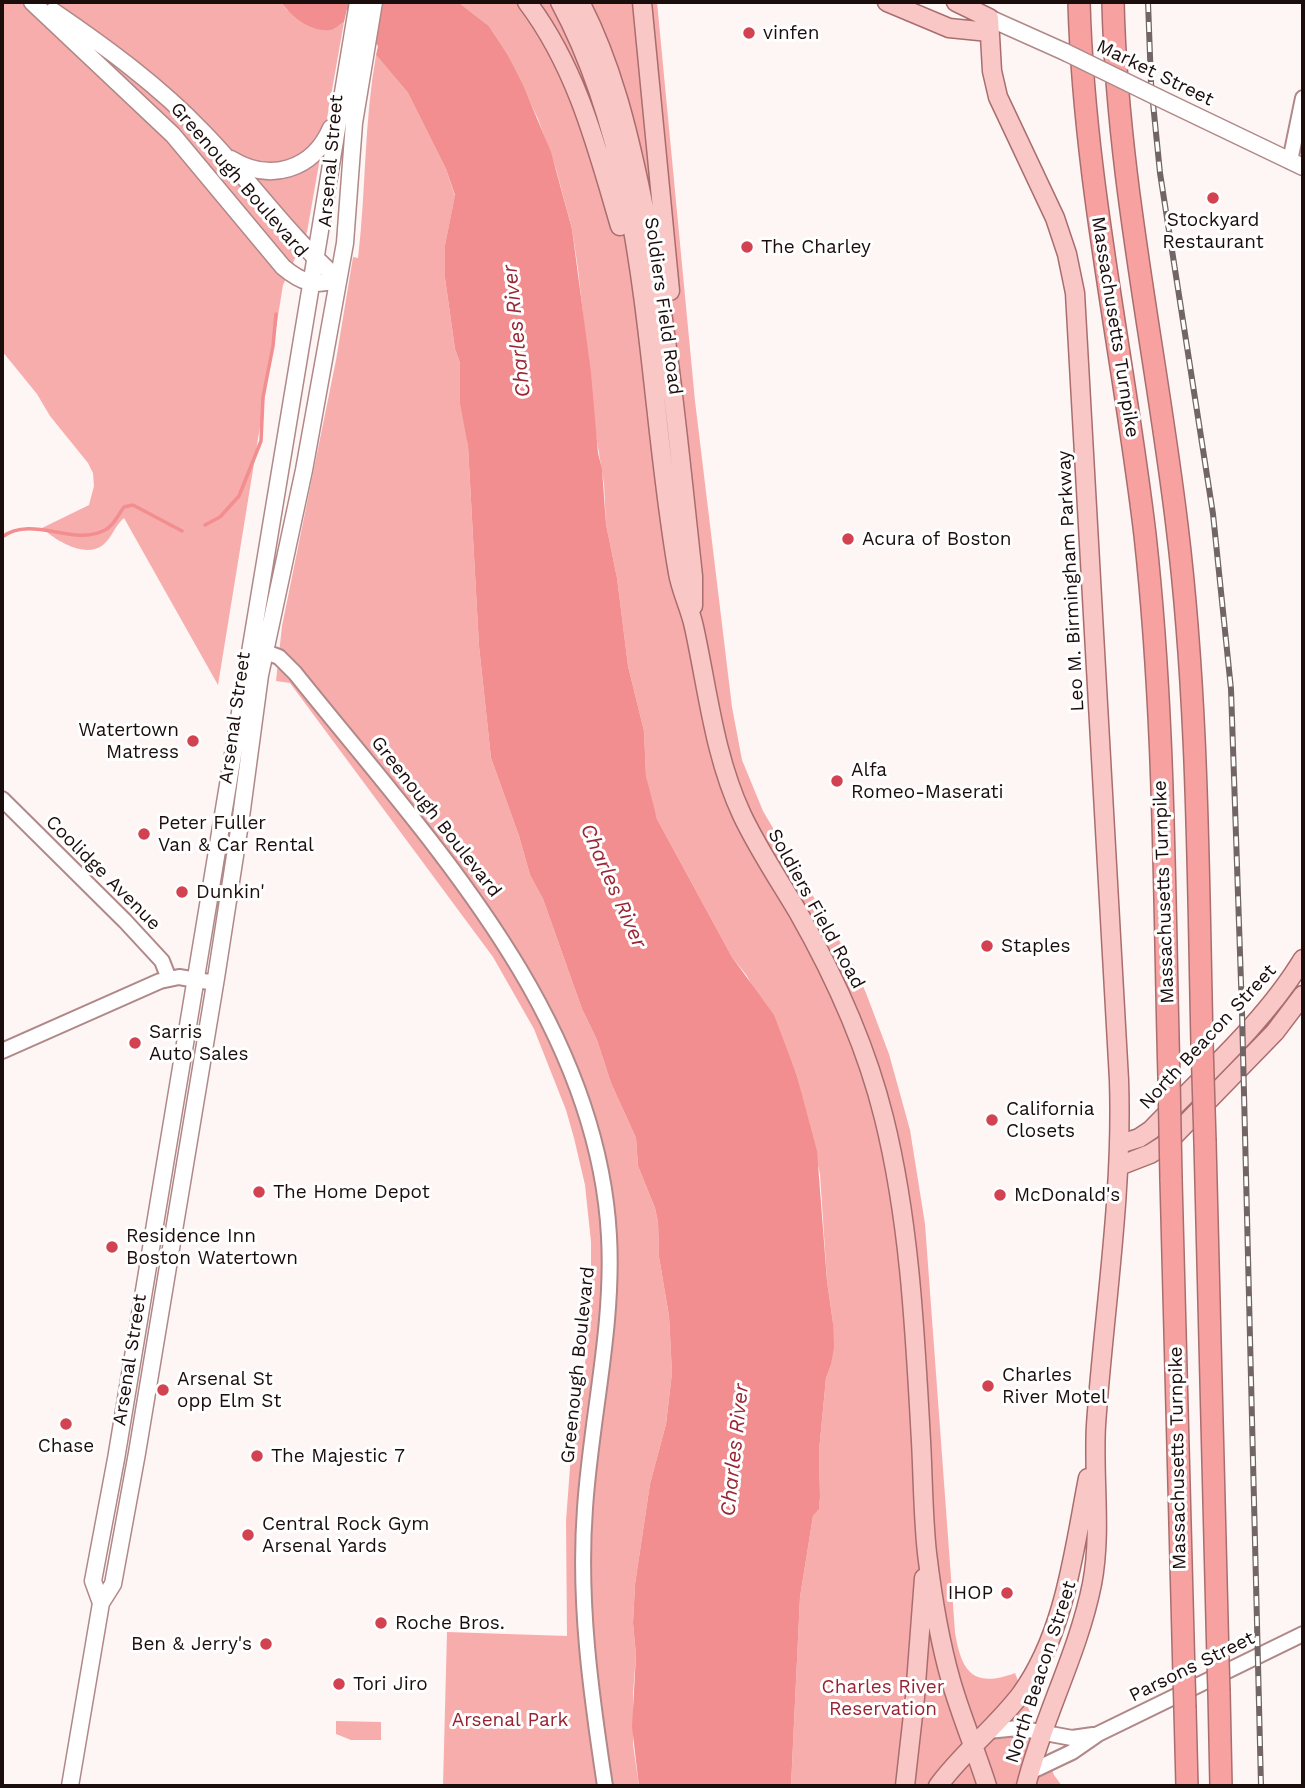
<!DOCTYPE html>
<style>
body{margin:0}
#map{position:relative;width:1305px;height:1788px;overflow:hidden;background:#fef5f5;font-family:"Work Sans",sans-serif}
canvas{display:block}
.frame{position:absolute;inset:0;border:4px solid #1c0d0d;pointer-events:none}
</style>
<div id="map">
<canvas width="1305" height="1788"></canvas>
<div class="frame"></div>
</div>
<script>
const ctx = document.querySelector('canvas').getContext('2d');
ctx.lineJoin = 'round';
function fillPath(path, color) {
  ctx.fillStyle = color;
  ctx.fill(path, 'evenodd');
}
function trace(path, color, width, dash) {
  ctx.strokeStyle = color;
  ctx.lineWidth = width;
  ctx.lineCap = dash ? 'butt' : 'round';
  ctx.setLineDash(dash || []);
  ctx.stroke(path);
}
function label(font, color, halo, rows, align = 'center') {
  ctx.font = font + ' "Work Sans",sans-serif';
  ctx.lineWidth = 6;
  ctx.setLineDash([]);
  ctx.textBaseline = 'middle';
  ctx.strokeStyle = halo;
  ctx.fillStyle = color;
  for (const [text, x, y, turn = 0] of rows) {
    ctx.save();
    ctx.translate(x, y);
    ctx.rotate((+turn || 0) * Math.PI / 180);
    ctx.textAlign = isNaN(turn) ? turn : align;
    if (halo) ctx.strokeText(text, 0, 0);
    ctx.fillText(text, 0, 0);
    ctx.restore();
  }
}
const green = new Path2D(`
 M2,2H281L287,10L334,29L344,22L307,232L283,285L218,685L124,518C115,525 112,538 103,545C85,559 55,540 42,528L89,505L94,486L93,473L88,463L50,416L37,394L2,351Z
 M458,2H657L695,401L732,707L742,760L763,811L853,964L866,993L889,1054L910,1130L925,1224L955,1632C961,1671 973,1689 1015,1673L1054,1775L1062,1786H791L800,1597L813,1516L819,1508L820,1497L819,1451L826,1378L831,1365L833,1323L827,1281L820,1174L797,1076L788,1055L747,976L732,957L657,819L650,797L646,776L644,731L628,666L617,578L606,524L604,484L596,435L578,269L572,229L556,169L538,119L508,55L489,26Z
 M376,55L408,93L446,169L455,196L445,245V278L455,349L460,363L468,446L479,646L491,758L519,836L530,875L543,899L582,1009L597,1040L611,1083L636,1138L638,1166L655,1208L658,1222L659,1257L669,1316L672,1373L666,1424L650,1484L635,1584L633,1623L636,1655L633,1694V1744L639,1786H443L447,1632L567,1636L566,1521L570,1467L583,1385L591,1299V1242L585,1185L574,1138L566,1110L534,1029L493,957L290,683L276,681L282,626L336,360L353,257L358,258C366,190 364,122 376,55Z
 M336,1721L381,1722V1740H351L336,1734Z`);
const water = new Path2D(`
 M281,2H458L489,26L508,55L523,85L551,152L572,229L591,373L598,453L602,469L606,524L617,578L628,666L644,731L646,776L657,819L732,957L774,1015L797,1076L817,1151L827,1281L833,1323L834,1347L831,1365L826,1378L819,1451L820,1497L819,1509L813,1516L800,1597L791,1786H639L632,1727L636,1655L633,1623L635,1584L650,1484L666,1424L672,1373L669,1316L659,1257L658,1222L655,1208L638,1166L636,1138L611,1083L597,1040L582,1009L543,899L530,875L519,836L491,758L479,646L468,446L460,403V363L455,349L445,278V245L455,195L446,169L408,93L376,55L378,46L347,9L344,22C339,25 335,30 329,30C310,32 291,16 281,2Z`);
const stream = new Path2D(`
 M205,525L220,517L239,496L261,441L263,397L273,346L276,314
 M2,537C33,515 71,546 103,531C113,527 118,515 124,507L133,505L182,531`);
const tertiary = new Path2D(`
 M1290,161L1303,98
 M255,648L279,657L295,673C427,838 597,1014 609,1236C614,1328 591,1417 585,1508C578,1602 591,1694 605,1786
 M2,799L125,921L162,961L169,979
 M2,1051L160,981L179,977L215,983
 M988,1731L1018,1728L1072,1738L1093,1735
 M1030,1772L1072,1752L1098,1734L1303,1634`);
const secondary = new Path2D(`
 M32,2L173,135L283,267C302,283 315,287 338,279
 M53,11C106,47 159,86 203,132C250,180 288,235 338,279
 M989,18L1065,52
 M1159,98L1303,167
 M231,159C270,183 313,170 331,128
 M101,1603L93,1581L116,1459L358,2
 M70,1786L101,1603L113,1584L137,1453L216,978L241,817L260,675L304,470L345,243L354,123L374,2`);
const primary = new Path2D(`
 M527,2C577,68 597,148 620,226
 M560,2C652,173 645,386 678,573C681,591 690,608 694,627C708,691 714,755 742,815C758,849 779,880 798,912C835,977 866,1045 884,1118C910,1223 915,1333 921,1441C923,1478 923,1516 927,1553C932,1595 939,1639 951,1681C961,1716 976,1751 987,1786
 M580,2C612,64 628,130 642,198C668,323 679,450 693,576V606
 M642,2L670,291
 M887,2L949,28L989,32
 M956,2L989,18L992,71L998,97L1055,218L1067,254L1075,293L1119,1080C1123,1196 1104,1310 1096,1425C1093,1477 1102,1532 1092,1584C1078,1654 1043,1717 1026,1786
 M1120,1144L1139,1138L1151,1130C1202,1077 1265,1022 1303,959
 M1119,1166L1150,1154L1166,1144L1275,1032L1303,995
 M905,1786L915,1697L924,1578
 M938,1786C962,1753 996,1727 1021,1694C1065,1633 1074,1550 1088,1478`);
const motorway = new Path2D(`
 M1079,2C1084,182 1124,357 1145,535C1165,715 1164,897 1169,1077
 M1113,2C1117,178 1156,351 1177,526C1198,697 1198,870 1202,1043
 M1205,1142L1218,1660
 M1171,1179L1184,1676
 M1219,1692L1221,1786
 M1185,1709L1187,1786`);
const rail = new Path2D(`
 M1148,2L1151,83L1160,173L1213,514L1231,689L1242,1012L1261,1786`);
const secondaryBridge = new Path2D(`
 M1065,52L1159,98`);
const motorwayBridge = new Path2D(`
 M1202,1043L1205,1142
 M1169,1077L1171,1179
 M1218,1660L1219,1692
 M1184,1676L1185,1709`);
const markers = [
 [749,33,7,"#d34251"],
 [1213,198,7,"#d34251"],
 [747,247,7,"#d34251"],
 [848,539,7,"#d34251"],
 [193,741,7,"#d34251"],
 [837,781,7,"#d34251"],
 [144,834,7,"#d34251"],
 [182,892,7,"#d34251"],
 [987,946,7,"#d34251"],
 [135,1043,7,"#d34251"],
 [992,1120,7,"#d34251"],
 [259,1192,7,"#d34251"],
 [1000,1195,7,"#d34251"],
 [112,1247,7,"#d34251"],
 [988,1386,7,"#d34251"],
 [163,1390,7,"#d34251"],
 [66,1424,7,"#d34251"],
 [257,1456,7,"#d34251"],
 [248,1535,7,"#d34251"],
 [1007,1593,7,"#d34251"],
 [381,1623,7,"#d34251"],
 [266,1644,7,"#d34251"],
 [339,1684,7,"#d34251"]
];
const poiNames = [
 ["vinfen",763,33],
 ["Stockyard",1213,220,"center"],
 ["Restaurant",1213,242,"center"],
 ["The Charley",761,247],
 ["Acura of Boston",862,539],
 ["Watertown",179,730,"right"],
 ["Matress",179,752,"right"],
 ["Alfa",851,770],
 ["Romeo-Maserati",851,792],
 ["Peter Fuller",158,823],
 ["Van & Car Rental",158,845],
 ["Dunkin'",196,892],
 ["Staples",1001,946],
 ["Sarris",149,1032],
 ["Auto Sales",149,1054],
 ["California",1006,1109],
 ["Closets",1006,1131],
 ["The Home Depot",273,1192],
 ["McDonald's",1014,1195],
 ["Residence Inn",126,1236],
 ["Boston Watertown",126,1258],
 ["Charles",1002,1375],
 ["River Motel",1002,1397],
 ["Arsenal St",177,1379],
 ["opp Elm St",177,1401],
 ["Chase",66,1446,"center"],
 ["The Majestic 7",271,1456],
 ["Central Rock Gym",262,1524],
 ["Arsenal Yards",262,1546],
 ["IHOP",993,1593,"right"],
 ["Roche Bros.",395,1623],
 ["Ben & Jerry's",252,1644,"right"],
 ["Tori Jiro",353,1684]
];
const streetNames = [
 ["Market Street",1155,73,26],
 ["Arsenal Street",331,161,-85],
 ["Greenough Boulevard",239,180,49],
 ["Soldiers Field Road",663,306,82],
 ["Massachusetts Turnpike",1115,327,81],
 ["Leo M. Birmingham Parkway",1071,581,-93],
 ["Arsenal Street",235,718,-82],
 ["Greenough Boulevard",436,817,52],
 ["Coolidge Avenue",103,873,45],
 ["Massachusetts Turnpike",1164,892,-92],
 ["Soldiers Field Road",816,909,61],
 ["North Beacon Street",1208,1037,-47],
 ["Arsenal Street",130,1360,-81],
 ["Greenough Boulevard",578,1365,-84],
 ["Massachusetts Turnpike",1178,1458,-91],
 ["Parsons Street",1192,1667,-26],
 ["North Beacon Street",1041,1672,-72]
];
const parkNames = [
 ["Charles River",883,1687],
 ["Reservation",883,1709],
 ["Arsenal Park",510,1720]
];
const waterNames = [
 ["Charles River",517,331,-96],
 ["Charles River",613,886,66],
 ["Charles River",735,1450,-84]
];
fillPath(green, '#f8adad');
fillPath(water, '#f28e90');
trace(stream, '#f28e90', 3.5);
trace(tertiary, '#b18888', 18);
trace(secondary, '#b18888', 19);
trace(primary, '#aa6d6d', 21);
trace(motorway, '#aa6d6d', 24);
trace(tertiary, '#fff', 14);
trace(secondary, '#fff', 16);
trace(primary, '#fac7c7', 18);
trace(motorway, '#f7a1a1', 21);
trace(rail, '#716565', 6);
trace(rail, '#fff', 3.5, [10]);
trace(secondaryBridge, '#b18888', 19, []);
trace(motorwayBridge, '#aa6d6d', 24, []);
trace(secondaryBridge, '#fff', 16);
trace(motorwayBridge, '#f7a1a1', 21);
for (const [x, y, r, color] of markers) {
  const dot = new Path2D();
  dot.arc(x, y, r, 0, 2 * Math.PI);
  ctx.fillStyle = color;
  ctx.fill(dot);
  trace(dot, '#fff', 2.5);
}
label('19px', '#1c0d0d', '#fff', poiNames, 'left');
label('19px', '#1c0d0d', '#fff', streetNames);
label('19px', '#972332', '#fff', parkNames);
label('italic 21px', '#9a2634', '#fff', waterNames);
</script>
